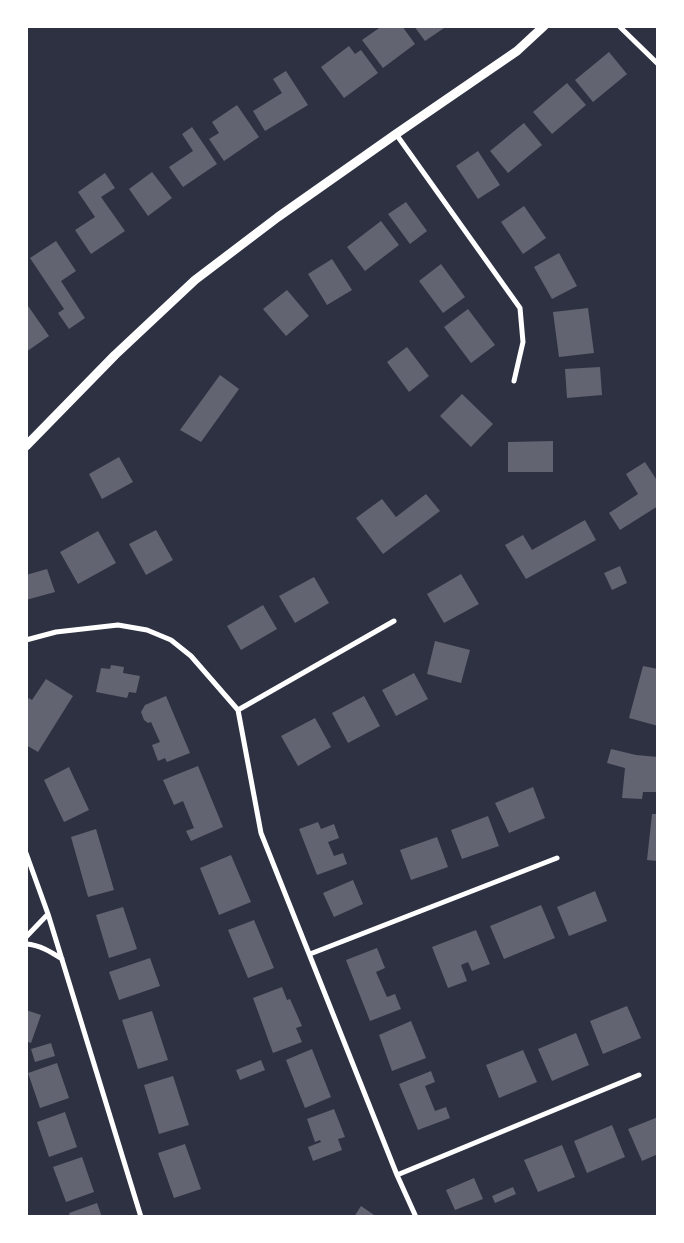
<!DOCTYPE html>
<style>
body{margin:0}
#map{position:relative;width:684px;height:1243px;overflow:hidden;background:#2d3142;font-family:"Varela Round",sans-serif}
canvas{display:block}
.frame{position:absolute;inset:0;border:28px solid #fff;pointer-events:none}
</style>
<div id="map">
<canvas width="684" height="1243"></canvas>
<div class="frame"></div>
</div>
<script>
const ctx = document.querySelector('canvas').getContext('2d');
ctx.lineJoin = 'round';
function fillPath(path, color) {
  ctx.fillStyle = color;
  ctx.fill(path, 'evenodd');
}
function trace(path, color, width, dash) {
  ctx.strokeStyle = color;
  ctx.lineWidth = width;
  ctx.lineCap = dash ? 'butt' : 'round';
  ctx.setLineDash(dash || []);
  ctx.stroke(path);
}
const building = new Path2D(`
 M382,26H402L415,44L383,68L362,40Z
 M414,26H447L425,41Z
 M349,46L355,54L361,50L378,73L344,98L321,67Z
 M609,52L627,74L593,102L575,80Z
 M286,71L308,105L265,131L253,111L282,93L273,79Z
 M567,83L586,105L552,134L533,112Z
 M237,105L259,137L224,161L209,139L219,133L212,122Z
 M524,123L542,145L508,173L490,151Z
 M192,127L217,164L183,187L169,167L193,151L182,134Z
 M478,151L500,185L478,199L456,166Z
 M152,172L172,198L148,216L129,189Z
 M105,173L115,188L101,197L125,231L91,254L75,230L95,217L78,192Z
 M406,202L427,231L410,244L388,214Z
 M524,206L546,238L523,254L501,222Z
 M381,221L399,245L365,271L347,247Z
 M56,241L76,271L61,281L85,318L69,329L58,313L64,309L30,258Z
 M559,253L577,286L552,299L534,267Z
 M332,259L352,290L327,305L308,274Z
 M441,264L465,297L443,313L419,281Z
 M287,290L309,316L286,336L263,309Z
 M26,303L49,336L26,352Z
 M588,308L594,353L559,357L553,312Z
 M468,309L495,345L471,363L444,327Z
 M407,347L429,376L409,392L387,362Z
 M600,367L602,395L567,398L565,369Z
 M220,375L239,389L201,442L180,430Z
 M462,394L493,424L471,447L440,416Z
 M553,441V472H508V442Z
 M119,457L133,482L102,499L89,474Z
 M645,462L658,482V506L620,530L609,513L638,494L626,474Z
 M426,494L440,511L383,554L356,518L382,499L396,517Z
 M585,520L596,540L526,579L505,545L523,535L532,550Z
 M156,530L173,560L146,575L129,544Z
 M98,531L116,563L78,584L60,552Z
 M620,566L627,583L612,590L604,573Z
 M47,569L55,592L26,600V575Z
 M461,574L479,604L444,623L427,594Z
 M314,577L329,603L295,623L279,596Z
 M263,605L277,629L241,650L227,626Z
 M435,641L470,650L461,683L427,674Z
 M111,665L124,667L123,673L140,676L136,693L129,692L127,698L96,692L101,668L110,669Z
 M643,666L658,669V726L629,718Z
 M414,673L428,699L396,716L382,690Z
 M46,679L73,696L38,752L26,745V702L29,698L32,700Z
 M166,696L190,753L167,762L165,758L158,761L152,745L160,742L151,722L148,723L144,720L141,712L145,705Z
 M364,696L380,726L348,743L332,713Z
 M315,718L331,747L298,766L281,736Z
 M611,749L636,755L658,757V792H643L642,799L622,798L625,768L607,763Z
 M198,766L223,827L191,841L186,831L194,828L183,801L174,805L163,780Z
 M69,767L89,810L64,822L44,780Z
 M533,787L545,818L509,833L495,803Z
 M652,814H658V861L647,860Z
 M488,816L499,846L462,859L451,830Z
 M318,822L321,829L334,824L339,838L328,842L334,856L343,853L347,864L317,875L299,829Z
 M96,829L114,890L88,897L71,837Z
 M437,837L448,867L411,880L400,850Z
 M231,855L251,902L219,915L200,868Z
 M353,880L363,904L334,917L323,893Z
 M595,891L607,921L569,936L557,907Z
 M541,905L555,938L504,959L490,926Z
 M123,907L137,949L109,958L96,915Z
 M254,920L274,968L248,978L228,930Z
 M476,930L490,964L472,971L468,962L461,965L467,981L448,988L432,947Z
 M377,948L385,968L376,972L383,988L387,997L395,994L401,1009L370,1021L346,960Z
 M150,958L160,986L119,1000L109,972Z
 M282,987L287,1000L290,999L302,1026L296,1028L302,1042L273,1053L253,998Z
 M627,1006L641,1038L603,1054L590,1021Z
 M26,1010L41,1015L31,1043L26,1041Z
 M152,1011L168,1060L138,1069L122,1020Z
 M411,1021L426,1058L392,1071L379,1035Z
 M576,1033L589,1065L552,1081L538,1049Z
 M51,1043L55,1056L35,1062L31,1049Z
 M312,1049L331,1097L305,1108L286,1060Z
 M523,1050L537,1082L499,1098L486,1065Z
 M261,1060L265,1070L240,1080L236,1070Z
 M57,1063L69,1098L40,1108L28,1073Z
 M431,1071L435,1082L425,1086L435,1111L446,1107L450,1118L418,1130L399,1084Z
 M173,1076L189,1125L159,1134L144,1085Z
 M334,1109L345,1137L338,1139L342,1150L313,1161L308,1147L321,1142L320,1140L315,1142L307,1119Z
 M65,1112L77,1147L49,1157L37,1122Z
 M658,1117V1154L642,1161L628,1129Z
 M612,1125L625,1157L587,1173L574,1141Z
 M185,1144L201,1189L174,1198L158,1153Z
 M562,1145L575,1177L538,1192L524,1160Z
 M82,1157L94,1192L66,1202L53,1167Z
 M474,1178L483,1199L455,1210L446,1190Z
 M513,1187L516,1194L495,1203L492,1196Z
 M97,1203L102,1217H70L69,1213Z
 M361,1206L377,1217H354Z`);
const minor = new Path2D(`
 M619,26L658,64
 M396,134L520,308L523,342L514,381
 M26,640L56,632L118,625L147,630L171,640L191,656L238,710L261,833L397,1175L416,1217
 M238,710L394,621
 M26,853L48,914L141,1217
 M26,937L48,914
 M26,944C40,945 51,952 62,959
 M310,954L557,858
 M397,1175L639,1075`);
const tertiary = new Path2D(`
 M26,446L115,355L195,280L278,217L396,134L517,51L544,26`);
fillPath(building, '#626471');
trace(minor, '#fff', 5);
trace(tertiary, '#fff', 9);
</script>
